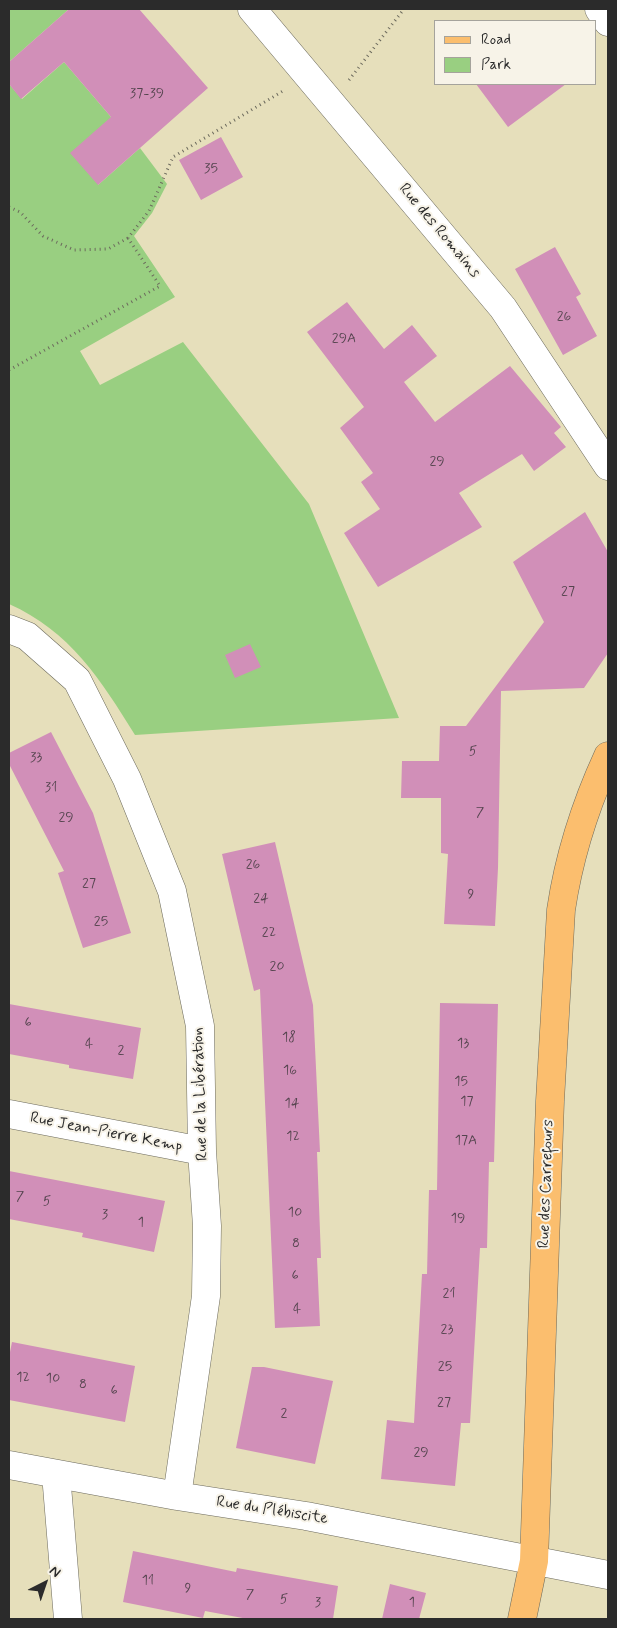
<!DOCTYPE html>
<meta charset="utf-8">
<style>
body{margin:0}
#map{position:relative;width:617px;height:1628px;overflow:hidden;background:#e6dfbb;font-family:Mynerve,sans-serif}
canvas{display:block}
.frame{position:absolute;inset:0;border:10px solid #2b2b2b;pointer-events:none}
.legend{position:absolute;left:434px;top:20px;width:162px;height:65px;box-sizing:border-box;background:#f7f3e8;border:1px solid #a5a39c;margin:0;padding:6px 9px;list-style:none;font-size:15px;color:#2b2b2b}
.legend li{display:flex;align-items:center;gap:10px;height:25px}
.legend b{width:25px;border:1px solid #a5a39c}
.north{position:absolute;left:20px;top:1558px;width:50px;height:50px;-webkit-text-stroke:4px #f7f3e8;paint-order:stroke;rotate:41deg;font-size:14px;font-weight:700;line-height:20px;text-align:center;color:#2b2b2b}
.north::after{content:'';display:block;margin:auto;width:18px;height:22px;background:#2b2b2b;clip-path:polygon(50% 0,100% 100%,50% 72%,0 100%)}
</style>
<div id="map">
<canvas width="617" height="1628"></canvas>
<div class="frame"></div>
<ul class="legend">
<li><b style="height:6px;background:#fbbe6e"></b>Road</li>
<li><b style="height:14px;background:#99cf81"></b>Park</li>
</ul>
<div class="north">N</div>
</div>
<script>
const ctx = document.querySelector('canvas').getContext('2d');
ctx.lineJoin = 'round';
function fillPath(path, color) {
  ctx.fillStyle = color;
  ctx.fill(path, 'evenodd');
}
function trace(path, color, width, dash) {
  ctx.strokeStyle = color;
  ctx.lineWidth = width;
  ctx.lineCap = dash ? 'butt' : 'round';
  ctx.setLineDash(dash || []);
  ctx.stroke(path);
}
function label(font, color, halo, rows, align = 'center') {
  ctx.font = font + ' Mynerve,sans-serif';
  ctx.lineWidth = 4;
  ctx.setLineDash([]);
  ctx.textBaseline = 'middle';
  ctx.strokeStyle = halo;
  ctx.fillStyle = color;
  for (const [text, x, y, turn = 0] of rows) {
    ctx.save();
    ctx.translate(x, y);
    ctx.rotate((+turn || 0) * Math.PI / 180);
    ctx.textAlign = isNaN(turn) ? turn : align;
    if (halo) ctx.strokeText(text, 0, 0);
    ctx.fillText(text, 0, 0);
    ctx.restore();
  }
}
const green = new Path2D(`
 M11,9H69L9,62V11Z
 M64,62L111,117L98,185L140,148L167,184L152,213L134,236L175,297L80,351L100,385L183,342L309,504L399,718L135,735C101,680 70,631 9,604V84L22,99Z`);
const building = new Path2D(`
 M69,9H139L208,88L98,185L70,153L111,117L64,62L21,99L9,84V62Z
 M476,84H566L508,127Z
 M221,137L243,177L201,200L179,160Z
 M555,247L581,294L576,297L597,336L563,355L515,269Z
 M347,302L384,349L412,325L437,356L404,382L435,422L510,366L561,427L554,433L566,447L534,471L522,454L459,493L482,527L378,587L344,533L380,509L361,482L373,473L340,428L364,407L307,332Z
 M585,512L608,552V653L584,688L501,691L498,868L495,926L444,924L448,854L441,853V798H401L402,761H439L440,726H466L544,622L513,562Z
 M250,644L261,667L235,678L225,655Z
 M51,732L93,813L131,933L83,948L58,873L64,871L9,764V753Z
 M275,842L313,1005L320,1152H317L321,1258H317L320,1326L275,1328L260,989L254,991L222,854Z
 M440,1003L498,1004L494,1162H489L487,1248H480L470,1423H461L455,1486L381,1479L387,1420L414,1423L422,1274H427L429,1190H437Z
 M9,1004L141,1028L133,1079L69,1068V1065L9,1054Z
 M9,1171L165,1201L154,1252L82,1237L83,1233L9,1219Z
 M12,1342L135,1366L125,1422L9,1400V1357Z
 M252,1367H264L333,1381L315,1464L236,1448Z
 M133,1551L236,1572L237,1568L338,1586L333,1619H248L205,1611L203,1618L123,1602Z
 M390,1584L426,1593L419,1619H382Z`);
const path = new Path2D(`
 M349,80L404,9
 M9,207L20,212L43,236L74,250L108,249L128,238
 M9,370L160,286L128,238L149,211L173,157L283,91`);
const minor = new Path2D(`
 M252,9L503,308L608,466
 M599,9L608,22
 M9,629L27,636L77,680L127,779L172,891L200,1026L202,1151L207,1226L206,1296L177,1496
 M9,1114L202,1151
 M9,1465L177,1496L306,1516L608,1575
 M56,1474L68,1619`);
const major = new Path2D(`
 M522,1619L534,1561L550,1101L561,910C569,856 585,806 608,756`);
const numberNames = [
 ["37-39",147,94],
 ["35",211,169],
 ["26",564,317],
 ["29A",344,339],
 ["29",437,462],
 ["27",568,592],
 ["5",473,752],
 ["33",36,758],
 ["31",51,788],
 ["7",480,813],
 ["29",66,818],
 ["26",253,865],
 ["27",89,884],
 ["9",471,895],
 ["24",261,899],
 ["25",101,922],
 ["22",269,933],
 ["20",277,967],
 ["6",28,1023],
 ["18",289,1038],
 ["13",463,1044],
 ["4",89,1045],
 ["2",121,1051],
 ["16",290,1071],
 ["15",461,1082],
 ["17",467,1102],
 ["14",292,1104],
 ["12",293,1137],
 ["17A",466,1141],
 ["7",20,1197],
 ["5",47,1202],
 ["10",295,1213],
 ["3",105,1215],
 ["19",458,1219],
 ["1",141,1223],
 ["8",296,1244],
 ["6",295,1276],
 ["21",449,1294],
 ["4",297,1310],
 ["23",447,1330],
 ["25",445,1367],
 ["12",23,1378],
 ["10",53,1379],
 ["8",83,1385],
 ["6",114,1391],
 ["27",444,1403],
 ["2",284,1414],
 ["29",421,1453],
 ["11",148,1581],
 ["9",188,1589],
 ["7",250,1595],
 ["5",284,1600],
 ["3",318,1603],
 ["1",412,1603]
];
const streetNames = [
 ["Rue des Romains",439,231,50],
 ["Rue de la Libération",201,1094,-92],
 ["Rue Jean-Pierre Kemp",106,1133,11],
 ["Rue des Carrefours",547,1184,-88],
 ["Rue du Plébiscite",272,1511,9]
];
fillPath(green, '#99cf81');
fillPath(building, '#d18fb8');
trace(minor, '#6c6a5d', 29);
trace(major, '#6c6a5d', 29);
trace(path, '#6c6a5d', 3, [1, 4]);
trace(minor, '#fff', 28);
trace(major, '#fbbe6e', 28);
label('14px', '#54444e', null, numberNames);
label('16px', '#2b2b2b', '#f7f3e8', streetNames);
</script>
